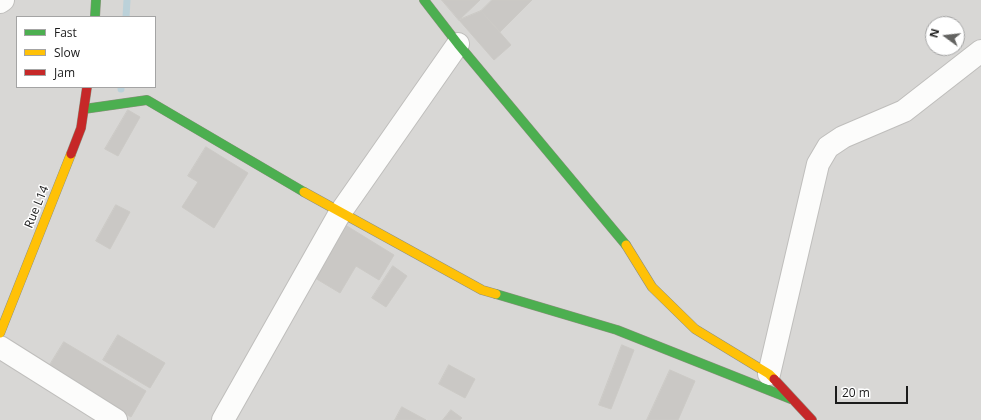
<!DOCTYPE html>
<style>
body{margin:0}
#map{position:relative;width:981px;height:420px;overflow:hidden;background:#e9e8e4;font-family:"Open Sans",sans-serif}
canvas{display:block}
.legend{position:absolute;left:16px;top:16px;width:140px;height:72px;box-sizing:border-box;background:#fff;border:1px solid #a4a4a4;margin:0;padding:5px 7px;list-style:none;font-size:12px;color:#1b1b1b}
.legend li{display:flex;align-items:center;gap:8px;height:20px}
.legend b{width:20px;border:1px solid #a4a4a4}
.north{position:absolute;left:925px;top:16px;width:40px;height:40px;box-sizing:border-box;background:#fff;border:1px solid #a4a4a4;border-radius:50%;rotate:285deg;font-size:11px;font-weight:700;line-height:16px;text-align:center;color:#1b1b1b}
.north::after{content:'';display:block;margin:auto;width:14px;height:18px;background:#636361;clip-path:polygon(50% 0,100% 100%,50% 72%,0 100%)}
.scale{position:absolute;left:835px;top:386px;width:73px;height:18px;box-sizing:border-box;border:2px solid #1b1b1b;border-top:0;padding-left:5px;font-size:12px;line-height:14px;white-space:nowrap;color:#1b1b1b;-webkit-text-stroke:3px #fff;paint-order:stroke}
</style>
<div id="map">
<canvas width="981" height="420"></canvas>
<ul class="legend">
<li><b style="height:5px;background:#4caf50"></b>Fast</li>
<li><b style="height:5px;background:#ffc107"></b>Slow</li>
<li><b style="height:5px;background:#c62828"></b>Jam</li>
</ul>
<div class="north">N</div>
<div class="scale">20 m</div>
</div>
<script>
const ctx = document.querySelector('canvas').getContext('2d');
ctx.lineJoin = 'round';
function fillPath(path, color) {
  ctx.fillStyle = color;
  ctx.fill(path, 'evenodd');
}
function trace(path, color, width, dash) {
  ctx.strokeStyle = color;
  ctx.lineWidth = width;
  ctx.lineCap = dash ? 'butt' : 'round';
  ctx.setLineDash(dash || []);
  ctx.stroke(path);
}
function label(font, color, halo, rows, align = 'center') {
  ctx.font = font + ' "Open Sans",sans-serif';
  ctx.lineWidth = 3;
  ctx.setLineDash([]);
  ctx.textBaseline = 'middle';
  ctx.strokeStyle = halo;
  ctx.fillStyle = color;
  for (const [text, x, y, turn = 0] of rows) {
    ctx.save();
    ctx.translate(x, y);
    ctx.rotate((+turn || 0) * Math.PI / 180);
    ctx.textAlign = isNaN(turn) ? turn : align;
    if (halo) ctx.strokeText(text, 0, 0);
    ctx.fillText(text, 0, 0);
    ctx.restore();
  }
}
const residential = new Path2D(`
 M0,0H981V420H0ZM17,17H155V87H17ZM933,24H957V48H933Z`);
const stream = new Path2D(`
 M126,17L127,0
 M121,89V87`);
const building = new Path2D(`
 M442,0H480L459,20Z
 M492,0H532L500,32L481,11Z
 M481,11L511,45L494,60L459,20Z
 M128,110L140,117L118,156L105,149Z
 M206,147L248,173L214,228L182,207L198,182L188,176Z
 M116,205L130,212L110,249L96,241Z
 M342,223L394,255L379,280L356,266L340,293L310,275Z
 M393,266L407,276L386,307L372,298Z
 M118,335L165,363L150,388L103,360Z
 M64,342L146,391L131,417L48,368Z
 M622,345L634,350L611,409L599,405Z
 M449,365L475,379L465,398L439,384Z
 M670,370L695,381L678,420H647Z
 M402,407L426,420H395Z
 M451,410L462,418L460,420H443Z`);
const street = new Path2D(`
 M0,2L3,0
 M0,347L116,420
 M769,374L818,164L828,147L843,137L904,111L981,51
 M223,420L340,213L458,44`);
const fast = new Path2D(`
 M424,0L458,44L626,245
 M95,17L96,0
 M84,109L147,100L304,192
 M496,294L617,330L791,399`);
const slow = new Path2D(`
 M304,192L482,290L496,294
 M626,245L652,287L695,329L769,374L774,379
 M0,333L71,154`);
const jam = new Path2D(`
 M71,154L81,128L87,87
 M774,379L812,420`);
const streetNames = [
 ["Rue L14",37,207,-68]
];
fillPath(residential, '#d8d7d5');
trace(stream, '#bbd1d9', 7);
fillPath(building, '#cac8c5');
trace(building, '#cccac6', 1);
trace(street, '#bfbebc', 24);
trace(fast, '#8e907f', 10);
trace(slow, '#8e907f', 10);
trace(jam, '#8e907f', 10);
trace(street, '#fcfcfb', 22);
trace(fast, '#4caf50', 9);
trace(slow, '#ffc107', 9);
trace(jam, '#c62828', 9);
label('12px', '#1b1b1b', '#fff', streetNames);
</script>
